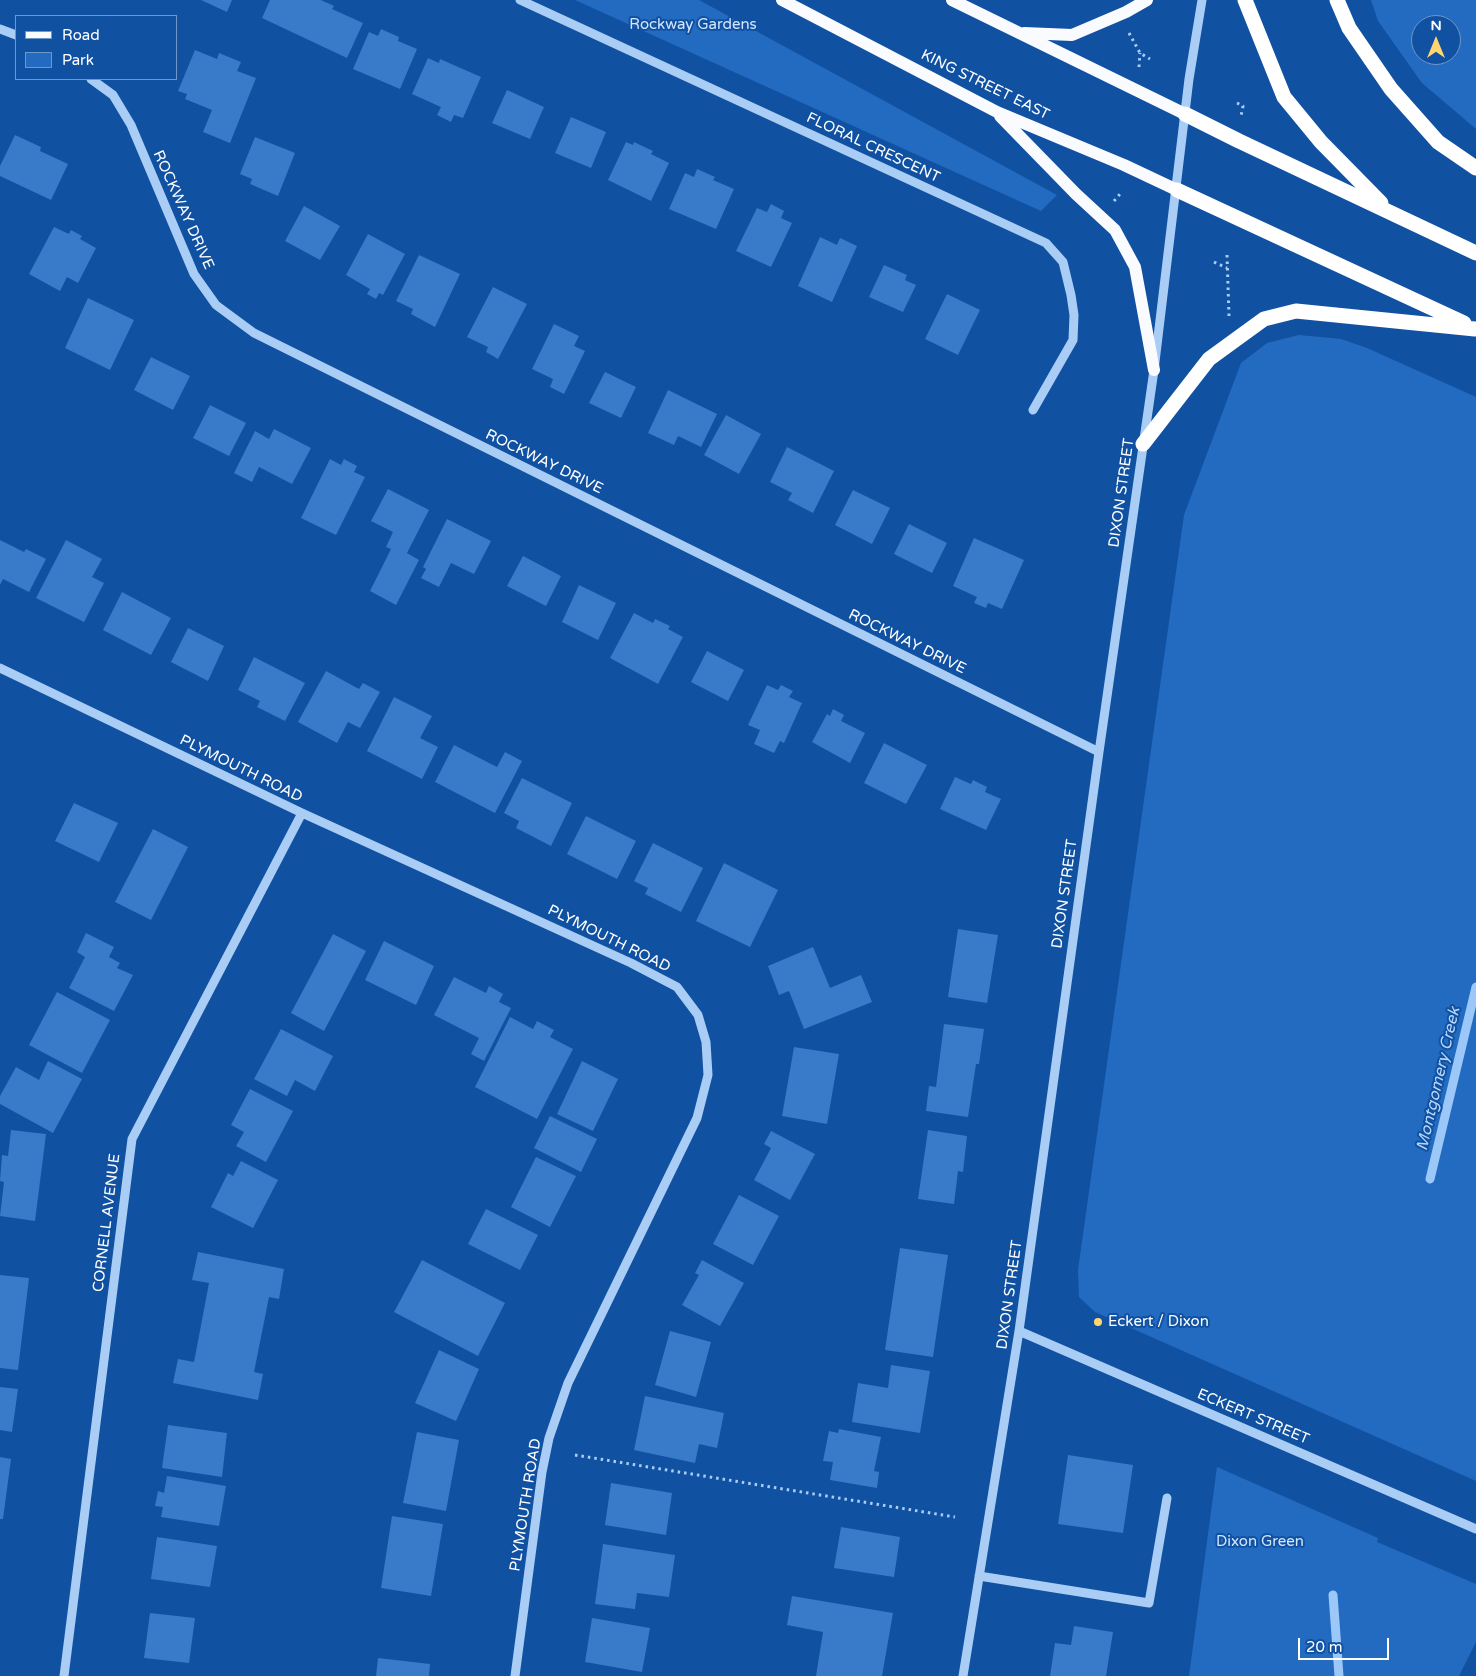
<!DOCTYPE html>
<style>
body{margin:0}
#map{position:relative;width:1476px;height:1676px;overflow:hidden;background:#1051a2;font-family:"Varela Round",sans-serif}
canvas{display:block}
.legend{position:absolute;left:15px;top:15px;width:162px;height:65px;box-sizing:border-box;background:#1051a2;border:1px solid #7097c7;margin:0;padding:6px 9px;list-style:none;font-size:15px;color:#fff}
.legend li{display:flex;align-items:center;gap:10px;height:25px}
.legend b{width:25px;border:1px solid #7097c7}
.north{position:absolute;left:1411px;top:15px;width:50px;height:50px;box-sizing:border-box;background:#1051a2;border:1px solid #7097c7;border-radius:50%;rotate:0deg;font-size:14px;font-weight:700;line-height:20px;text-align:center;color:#fff}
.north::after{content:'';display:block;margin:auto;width:18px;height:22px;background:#ffd56f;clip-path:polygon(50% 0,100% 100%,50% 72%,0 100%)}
.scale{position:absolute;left:1298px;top:1638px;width:91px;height:22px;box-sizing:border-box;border:2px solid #fff;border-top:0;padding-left:6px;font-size:15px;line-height:18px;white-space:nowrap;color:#fff;-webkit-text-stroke:4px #1051a2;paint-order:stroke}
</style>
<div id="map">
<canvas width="1476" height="1676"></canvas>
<ul class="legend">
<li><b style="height:6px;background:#f9fbff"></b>Road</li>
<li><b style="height:14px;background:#236bc1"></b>Park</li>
</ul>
<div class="north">N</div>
<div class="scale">20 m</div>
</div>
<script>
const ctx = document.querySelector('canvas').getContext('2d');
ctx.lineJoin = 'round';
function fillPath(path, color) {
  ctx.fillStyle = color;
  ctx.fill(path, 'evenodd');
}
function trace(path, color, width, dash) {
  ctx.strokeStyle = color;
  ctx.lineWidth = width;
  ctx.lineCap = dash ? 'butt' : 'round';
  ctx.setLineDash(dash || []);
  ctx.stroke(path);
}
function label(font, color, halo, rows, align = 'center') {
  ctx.font = font + ' "Varela Round",sans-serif';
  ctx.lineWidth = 4;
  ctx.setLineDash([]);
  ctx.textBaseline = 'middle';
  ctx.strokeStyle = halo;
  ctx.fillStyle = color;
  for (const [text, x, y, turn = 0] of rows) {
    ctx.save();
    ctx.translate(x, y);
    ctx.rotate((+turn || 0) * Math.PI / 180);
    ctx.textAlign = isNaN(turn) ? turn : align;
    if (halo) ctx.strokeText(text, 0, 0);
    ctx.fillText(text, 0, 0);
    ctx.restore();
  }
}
const green = new Path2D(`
 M575,0H699L1057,195L1041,211Z
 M1371,0H1476V129L1422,83L1378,21ZM1421,25H1451V55H1421Z
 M1299,335L1341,339L1367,348L1476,397V1481L1095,1312L1079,1297L1078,1270L1184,515L1241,363L1267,343Z
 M1217,1467L1378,1538L1377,1542L1476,1584V1642L1459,1676H1189Z`);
const stream = new Path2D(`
 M1430,1179L1476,987
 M1333,1595L1339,1676`);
const building = new Path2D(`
 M201,0H232L227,12Z
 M270,0H321L334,6L332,9L363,23L347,58L262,18Z
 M381,29L399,37L398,41L417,49L400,89L353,69L369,32L378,36Z
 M195,50L217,59L219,53L241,62L237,71L256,78L230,143L203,132L212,110L185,99L187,94L178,91Z
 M428,58L439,63L440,59L481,77L463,118L454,115L451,122L437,115L441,107L412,94Z
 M507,90L544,107L530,139L492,123Z
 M571,117L606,132L591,168L555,153Z
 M15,135L41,147L40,151L68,164L51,200L0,176V166Z
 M255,137L295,153L278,196L250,184L252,179L240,174Z
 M626,142L633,145L634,142L653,151L651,154L669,163L651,201L608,180Z
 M697,169L715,177L713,180L734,189L716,229L669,209L685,173L694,177Z
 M771,204L784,211L781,218L792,223L771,267L736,251L757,208L767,212Z
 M304,206L340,226L320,260L285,241Z
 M54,227L69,234L71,230L82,236L80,239L96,248L78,283L67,277L60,291L29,274Z
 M368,234L405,254L383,295L379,293L376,299L367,294L370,289L346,275Z
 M820,237L837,245L840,238L857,246L832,302L798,286Z
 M419,255L460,274L435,327L411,314L413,309L396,301Z
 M884,265L907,275L905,280L916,285L903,312L869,297Z
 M493,287L527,304L498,359L486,352L488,347L467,337Z
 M947,294L980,310L958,355L925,339Z
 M88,298L134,320L110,370L65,348Z
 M554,324L579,336L574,346L585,351L564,394L550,387L553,379L532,369Z
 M151,357L190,376L173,410L134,390Z
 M605,372L636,387L621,418L589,403Z
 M668,390L717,414L701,447L678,436L674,445L648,433Z
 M210,405L246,423L229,456L193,438Z
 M726,415L761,434L739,474L704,455Z
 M274,429L311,448L292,484L259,467L252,482L234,473L255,431L269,439Z
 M787,447L834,471L813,513L788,500L792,493L770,482Z
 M330,459L341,465L344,459L357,466L354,472L365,477L336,535L301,518Z
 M388,489L429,510L407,553L419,560L396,605L370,591L391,549L386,547L393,532L371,521Z
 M853,490L890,508L872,544L835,525Z
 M447,519L491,541L474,574L451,563L439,587L421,578L426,569L423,567Z
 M909,524L947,543L932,573L894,554Z
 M974,538L1024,560L1002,609L988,603L986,608L974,603L977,597L953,586Z
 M0,540L24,552L26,549L46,559L29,592L3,579L0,585Z
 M66,540L102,559L92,577L104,583L84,622L36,598Z
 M523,556L561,576L546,606L507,586Z
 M579,585L616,603L598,640L562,622Z
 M122,592L171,618L151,655L103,630Z
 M634,613L653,623L655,619L670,626L668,629L683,637L658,684L610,658Z
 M188,628L224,646L208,681L171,662Z
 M707,651L744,670L728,701L691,682Z
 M254,657L305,683L285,721L257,707L260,701L238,690Z
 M326,671L359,689L363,683L380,692L360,728L348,722L337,743L298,722Z
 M767,685L778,690L781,685L793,691L789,697L802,703L784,743L780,741L774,753L754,744L760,730L748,725Z
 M394,697L432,716L420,738L438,747L422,779L367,751Z
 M833,709L844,715L841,721L865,733L850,763L812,742L827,714L830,716Z
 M884,743L927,765L906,804L864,783Z
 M454,745L497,767L505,752L522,761L495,813L435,782Z
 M955,777L971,784L973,780L987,787L985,792L1001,799L986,830L940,809Z
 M522,778L572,803L551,846L516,828L519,821L504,813Z
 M74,803L118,823L99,862L55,841Z
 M586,816L636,841L617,879L567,854Z
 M153,829L188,847L151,920L115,902Z
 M653,843L703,868L681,912L645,894L648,888L634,881Z
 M724,863L778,890L750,947L696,921Z
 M958,929L998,935L987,1003L948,997Z
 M86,933L114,947L109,957L120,963L117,968L133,975L114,1011L69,988L85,957L77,952Z
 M333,934L366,951L324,1031L291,1013Z
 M384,941L434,966L416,1005L365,980Z
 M813,947L830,988L861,975L872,1002L804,1029L789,991L779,995L768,966Z
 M454,977L486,993L489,986L503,994L499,1002L511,1008L484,1061L471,1054L479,1038L434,1015Z
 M57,992L110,1020L82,1073L29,1045Z
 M510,1017L533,1029L537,1021L554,1030L550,1037L573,1049L537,1119L475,1087Z
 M944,1024L984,1029L979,1064H976L968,1117L926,1111L929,1086L936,1087Z
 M281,1029L333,1056L315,1091L295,1080L287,1096L254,1079Z
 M794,1047L839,1054L827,1124L782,1116Z
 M48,1061L82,1079L53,1133L0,1104V1096L16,1067L39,1080Z
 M582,1061L618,1079L593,1131L557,1114Z
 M250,1089L293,1111L266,1162L236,1146L244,1132L231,1125Z
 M550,1116L597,1139L581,1172L534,1148Z
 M11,1130L46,1134L35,1221L0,1216L4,1182L0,1181L2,1155L8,1156Z
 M928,1130L967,1136L963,1172L958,1171L954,1204L918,1199Z
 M771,1131L815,1154L790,1200L754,1180L771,1148L764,1144Z
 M536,1157L576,1176L550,1227L511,1207Z
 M241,1161L278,1180L253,1228L211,1207L228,1173L233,1176Z
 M739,1195L779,1216L753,1265L713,1244Z
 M486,1209L538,1235L520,1270L468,1244Z
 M900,1248L948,1255L933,1357L885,1350Z
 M198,1252L284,1269L279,1299L269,1297L254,1372L263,1374L258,1400L173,1383L178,1359L194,1362L209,1283L192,1280Z
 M422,1260L505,1303L478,1356L394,1312Z
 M702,1260L744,1283L720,1326L682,1305L699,1275L695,1273Z
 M0,1275L29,1278L18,1370L0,1368Z
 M670,1331L711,1342L696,1397L655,1385Z
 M439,1350L479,1369L456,1421L415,1403Z
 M891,1365L930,1371L920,1433L852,1422L858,1383L888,1388Z
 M0,1387L18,1389L12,1432L0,1430Z
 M645,1396L724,1413L717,1448L699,1444L695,1463L634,1450Z
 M168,1425L227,1433L222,1477L162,1468Z
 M839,1429L881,1437L874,1471L879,1472L877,1488L830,1480L833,1462L823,1461L829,1431L838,1433Z
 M417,1432L459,1440L446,1511L403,1503Z
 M1068,1455L1133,1465L1123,1533L1058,1524Z
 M0,1457L11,1459L3,1519H0Z
 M167,1476L226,1486L219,1526L161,1517L163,1507L155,1506L158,1491L164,1493Z
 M611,1483L672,1493L666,1535L605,1525Z
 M392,1516L443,1524L431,1596L381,1588Z
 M841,1527L900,1537L894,1577L834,1568Z
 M157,1537L217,1546L210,1587L151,1579Z
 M603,1544L675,1555L669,1597L637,1593L635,1609L595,1604Z
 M792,1596L893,1613L882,1676H816L823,1632L787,1625Z
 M150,1613L195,1618L189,1663L144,1658Z
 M592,1618L650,1628L642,1672L585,1662Z
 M1074,1626L1113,1632L1106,1676H1050L1055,1643L1071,1645Z
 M378,1658L430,1664L429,1676H376Z`);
const path = new Path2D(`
 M1129,33L1140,53L1150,59
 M1139,67L1140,53
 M1237,103L1243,106L1241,116
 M1114,201L1120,194
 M1227,255L1229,316
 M1214,262L1227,268
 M575,1455L955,1517`);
const minor = new Path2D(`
 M520,0L1046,243L1063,262L1071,295L1074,315L1073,340L1033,410
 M0,29L16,35
 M91,79L113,95L131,125L194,274L216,305L254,333L1099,752
 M0,668L302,813L631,963L677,987L698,1015L706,1042L708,1075L697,1118L568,1383L549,1438L542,1472L515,1676
 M1019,1331L1476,1529
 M979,1576L1149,1603L1167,1498
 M64,1676L132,1139L302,813
 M963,1676L1019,1331L1099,752L1154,370L1189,79L1202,0`);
const major = new Path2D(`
 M782,0L997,112L1124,165L1177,190
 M952,0L1185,114
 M1024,33L1072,35L1126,12L1147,0
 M1000,116L1076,194L1115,230L1135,267L1154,370`);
const highway = new Path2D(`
 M1245,0L1284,97L1321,142L1381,203
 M1337,0L1349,28L1391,89L1438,142L1476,168
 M1185,114L1239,141L1476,253
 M1177,190L1464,323
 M1143,444L1209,359L1264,319L1296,311L1475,329`);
const markers = [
 [1098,1322,5,"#ffd56f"]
];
const parkNames = [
 ["Rockway Gardens",693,25],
 ["Dixon Green",1260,1542]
];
const streetNames = [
 ["KING STREET EAST",985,85,26],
 ["FLORAL CRESCENT",873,148,25],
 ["ROCKWAY DRIVE",183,210,66],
 ["ROCKWAY DRIVE",544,462,26],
 ["DIXON STREET",1122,493,-82],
 ["ROCKWAY DRIVE",907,642,26],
 ["PLYMOUTH ROAD",241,769,26],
 ["DIXON STREET",1065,894,-82],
 ["PLYMOUTH ROAD",609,939,26],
 ["CORNELL AVENUE",107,1223,-83],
 ["DIXON STREET",1010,1295,-82],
 ["ECKERT STREET",1253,1417,23],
 ["PLYMOUTH ROAD",526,1505,-81]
];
const poiNames = [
 ["Eckert / Dixon",1108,1322]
];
const waterNames = [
 ["Montgomery Creek",1439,1079,-77]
];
fillPath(green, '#236bc1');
trace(stream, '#9cc8f9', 9);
fillPath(building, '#397ac9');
trace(path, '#aacdf6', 3, [2.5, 4]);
trace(minor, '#aacdf6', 9);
trace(major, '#f9fbff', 12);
trace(highway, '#fff', 15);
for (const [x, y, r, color] of markers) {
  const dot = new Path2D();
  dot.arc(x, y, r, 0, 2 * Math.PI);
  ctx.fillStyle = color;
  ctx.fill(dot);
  trace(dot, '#1051a2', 2);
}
label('15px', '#d4e7fe', '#1051a2', parkNames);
label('15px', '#fff', '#1051a2', streetNames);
label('15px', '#fff', '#1051a2', poiNames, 'left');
label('italic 16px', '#b7d7fc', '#1051a2', waterNames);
</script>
